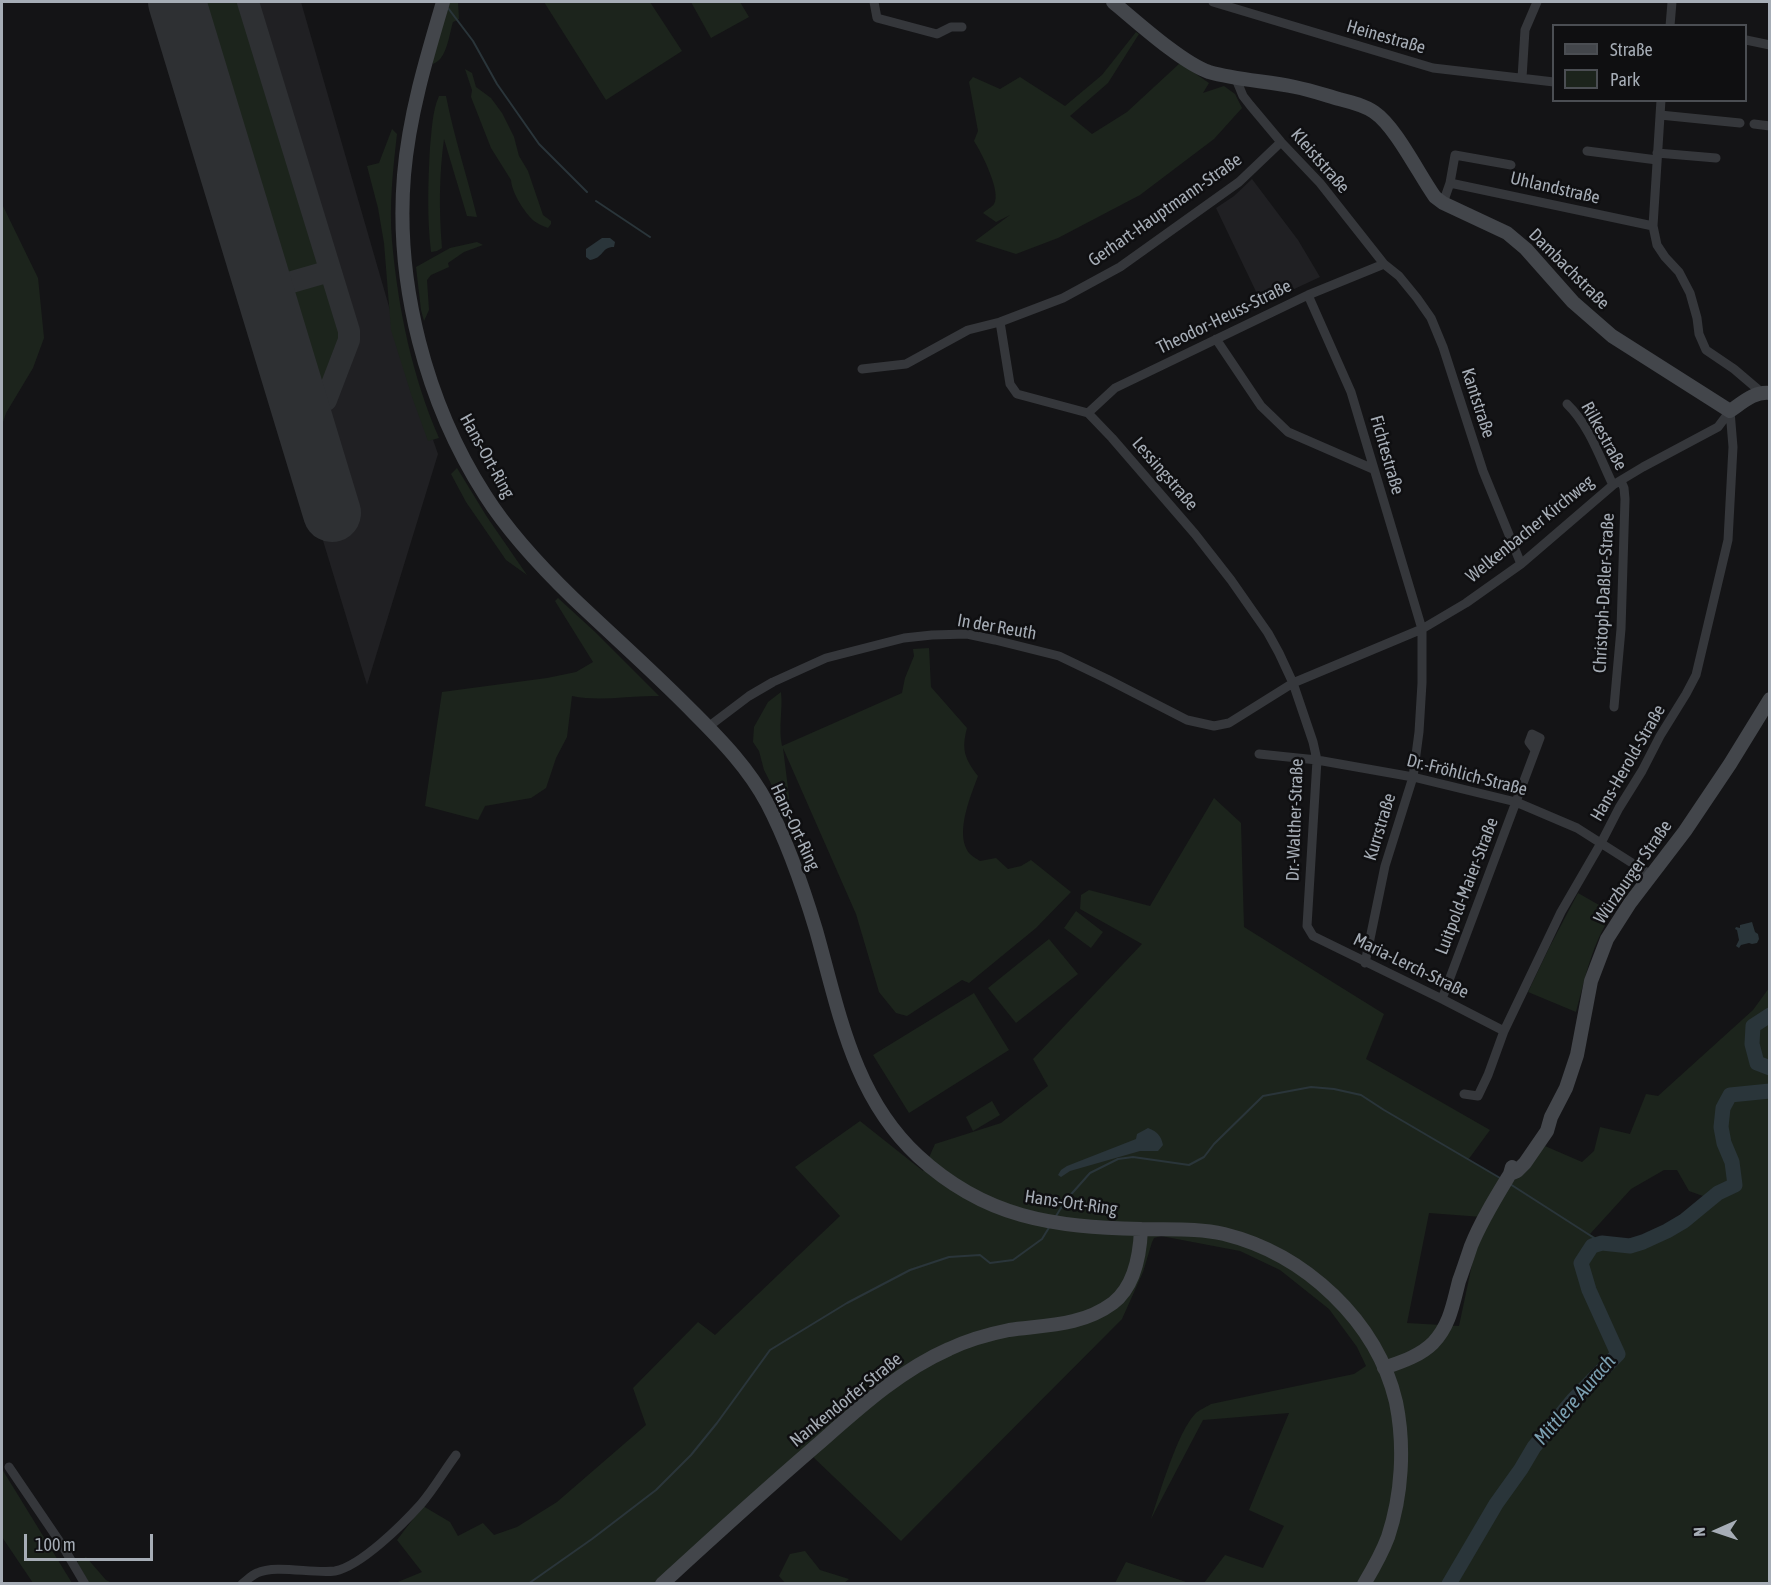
<!DOCTYPE html>
<meta charset="utf-8">
<style>
body{margin:0}
#map{position:relative;width:1771px;height:1585px;overflow:hidden;background:#141416;font-family:"Asap Condensed",sans-serif}
canvas{display:block}
.frame{position:absolute;inset:0;border:3px solid #a6adb6;pointer-events:none}
.legend{position:absolute;left:1552px;top:24px;width:195px;height:78px;box-sizing:border-box;background:#0f0f11;border:2px solid #4b4e53;margin:0;padding:8px 10px;list-style:none;font-size:18px;color:#a6adb6}
.legend li{display:flex;align-items:center;gap:12px;height:30px}
.legend b{width:30px;border:2px solid #4b4e53}
.north{position:absolute;left:1687px;top:1501px;width:60px;height:60px;-webkit-text-stroke:4px #0f0f11;paint-order:stroke;rotate:267deg;font-size:16px;font-weight:700;line-height:24px;text-align:center;color:#a6adb6}
.north::after{content:'';display:block;margin:auto;width:21px;height:27px;background:#a6adb6;clip-path:polygon(50% 0,100% 100%,50% 72%,0 100%)}
.scale{position:absolute;left:24px;top:1534px;width:129px;height:27px;box-sizing:border-box;border:3px solid #a6adb6;border-top:0;padding-left:8px;font-size:18px;line-height:21px;white-space:nowrap;color:#a6adb6;-webkit-text-stroke:4px #0f0f11;paint-order:stroke}
</style>
<div id="map">
<canvas width="1771" height="1585"></canvas>
<div class="frame"></div>
<ul class="legend">
<li><b style="height:8px;background:#43464b"></b>Straße</li>
<li><b style="height:16px;background:#1c241c"></b>Park</li>
</ul>
<div class="north">N</div>
<div class="scale">100 m</div>
</div>
<script>
const ctx = document.querySelector('canvas').getContext('2d');
ctx.lineJoin = 'round';
function fillPath(path, color) {
  ctx.fillStyle = color;
  ctx.fill(path, 'evenodd');
}
function trace(path, color, width, dash) {
  ctx.strokeStyle = color;
  ctx.lineWidth = width;
  ctx.lineCap = dash ? 'butt' : 'round';
  ctx.setLineDash(dash || []);
  ctx.stroke(path);
}
function label(font, color, halo, rows, align = 'center') {
  ctx.font = font + ' "Asap Condensed",sans-serif';
  ctx.lineWidth = 5;
  ctx.setLineDash([]);
  ctx.textBaseline = 'middle';
  ctx.strokeStyle = halo;
  ctx.fillStyle = color;
  for (const [text, x, y, turn = 0] of rows) {
    ctx.save();
    ctx.translate(x, y);
    ctx.rotate((+turn || 0) * Math.PI / 180);
    ctx.textAlign = isNaN(turn) ? turn : align;
    if (halo) ctx.strokeText(text, 0, 0);
    ctx.fillText(text, 0, 0);
    ctx.restore();
  }
}
const built = new Path2D(`
 M159,2H301L403,355L438,454L367,685Z
 M1252,179L1298,240L1320,277L1262,304L1216,208L1234,196Z`);
const green = new Path2D(`
 M199,2H242L319,247C324,278 287,286 270,262L196,21L195,12Z
 M449,2H458L459,19L453,22C449,35 447,59 433,64V58Z
 M544,2H650L682,51L606,100Z
 M691,2H740L749,17L711,38Z
 M1136,32L1139,34L1108,83L1070,116L1092,134L1127,112L1180,63L1209,83L1203,93L1224,86L1235,94L1242,108L1214,139L1140,195L1058,238L1016,254L975,241L1010,215L996,222L983,213C986,210 992,207 994,204C1002,192 981,152 974,141L978,131L969,82L973,77L1000,89L1020,77L1065,106L1102,75Z
 M465,69L472,73L476,87L491,98L502,113L514,137L519,156L528,171L543,215L551,221V224L548,228C543,226 538,224 534,221C524,212 512,193 511,180L491,148L471,97L472,90Z
 M439,96H446C454,137 467,176 477,217L467,216L444,139C439,175 439,212 442,248L437,251L431,252C427,217 428,183 430,147C432,130 432,112 439,96Z
 M392,129L397,134C393,169 389,205 392,241C398,308 412,376 439,438L428,441L412,397L391,330L384,243L378,208L367,166L379,163Z
 M2,204L38,278L44,338L33,368L6,413L2,425Z
 M477,242L483,245L464,252L448,263L449,267L431,275L427,280L429,310L424,321L421,310L416,267L450,248Z
 M314,283L323,284L329,289L342,325L344,336L327,385L319,388C313,386 308,382 305,376C300,366 285,314 287,304C289,290 302,285 314,283Z
 M457,468L487,517L527,575L506,560L466,502L451,474Z
 M558,598L594,631L659,696C629,695 602,702 572,696L567,737L556,758L546,788L531,798L485,806L478,820L425,806L442,692L547,678L576,672L593,662L555,601Z
 M929,648L931,687L967,728C961,750 965,759 978,776C971,795 957,828 966,848C968,854 974,857 980,861L996,858L1008,869L1021,866L1031,860L1071,892L1036,928L969,983L962,980L907,1016L896,1013L879,992L856,914L783,748L789,796L791,823L764,770L759,751L753,742L754,727L768,702L781,692C783,710 778,728 782,746L902,693L905,678L914,656L913,649Z
 M1214,798L1241,823L1244,927L1384,1014L1366,1059L1490,1130L1468,1160L1511,1184L1545,1146L1582,1162L1594,1151L1600,1127L1630,1134L1646,1094L1658,1096L1753,1010L1769,988V1583H1204L1225,1555L1263,1568L1284,1526L1249,1510L1289,1413L1203,1420L1151,1519C1160,1493 1177,1433 1195,1414C1199,1410 1206,1407 1211,1404L1354,1374L1366,1366L1357,1347L1329,1309L1280,1270L1240,1251L1161,1236L1154,1238L1152,1242L1143,1272L1122,1319L901,1541L812,1456L665,1583L393,1584L422,1572L397,1540L423,1506L450,1522L458,1536L483,1523L494,1535L517,1527L557,1502L646,1425L633,1388L698,1322L715,1335L840,1216L795,1167L860,1121L923,1171L935,1144L1001,1123L1048,1086L1033,1059L1142,944L1080,909L1081,895L1089,890L1150,906ZM1664,1170H1677L1689,1191L1703,1196C1699,1214 1649,1242 1631,1244C1617,1246 1602,1241 1590,1234L1631,1189ZM1429,1213L1482,1217L1459,1326L1407,1323Z
 M1578,893L1613,913C1592,942 1585,979 1576,1012L1528,992L1549,948Z
 M1076,911L1103,932L1091,948L1064,928Z
 M1049,939L1078,974L1016,1023L988,988Z
 M974,993L1009,1050L909,1113L873,1055Z
 M992,1101L1000,1115L973,1131L966,1117Z
 M2,1469L72,1583H33L2,1537Z
 M805,1551L820,1570L849,1579L844,1583H785L779,1576L790,1554Z
 M86,1557L106,1580L112,1583H89L77,1562Z
 M1126,1562L1189,1583H1115Z`);
const water = new Path2D(`
 M602,238H610L615,242L614,247C601,247 604,258 590,260L586,257V249Z
 M1752,922L1755,932L1758,934L1759,939L1757,943L1752,944L1749,943L1741,945L1739,948L1736,946L1739,940L1737,930L1735,929L1736,927L1740,928V925Z
 M1148,1128C1158,1132 1161,1136 1163,1145L1158,1151H1140L1070,1171L1061,1177L1058,1175L1061,1170L1067,1166L1136,1139L1137,1134Z`);
const stream = new Path2D(`
 M448,8L473,41L497,84L539,144L587,192
 M596,201L650,237
 M1510,1184L1602,1243
 M1056,1216L1066,1200L1090,1173L1118,1159L1133,1157L1189,1165L1204,1157L1214,1144L1263,1096L1311,1087L1334,1089L1361,1095L1384,1110L1500,1178
 M528,1584L592,1539L656,1490L691,1455L717,1423L770,1350L847,1303L910,1270L949,1257L980,1255L990,1263L1013,1260L1042,1239L1050,1226`);
const river = new Path2D(`
 M1770,1015L1753,1026L1752,1044L1757,1063L1770,1068
 M1449,1584L1496,1504L1521,1469L1534,1447L1573,1400L1618,1354L1589,1290L1581,1263L1592,1246L1602,1243L1630,1246L1643,1242L1667,1231L1684,1221L1718,1193L1735,1185L1732,1162L1724,1143L1721,1127L1723,1108L1730,1095L1770,1091`);
const taxiway = new Path2D(`
 M248,2L349,331V340L326,400L301,410
 M264,290L330,271`);
const runway = new Path2D(`
 M177,2L332,513`);
const street = new Path2D(`
 M874,2L877,18L937,34L951,27H962
 M1213,2L1433,68L1554,82
 M1670,26L1672,2
 M1746,40L1770,45
 M1522,78L1525,30L1537,2
 M1236,79L1243,96L1250,105L1281,142L1320,183L1384,264L1399,276L1417,298L1431,318L1443,347L1483,471L1521,564
 M1661,100L1653,226L1657,245L1665,257L1679,272L1690,293L1697,318L1699,334L1706,350L1734,369L1761,392
 M1660,115L1740,123
 M1754,124L1770,126
 M1587,151L1657,160
 M1657,153L1716,158
 M1450,183L1653,226
 M1443,203L1450,183L1455,155L1511,165
 M1308,295L1351,392L1422,629V683L1419,732L1413,777L1385,866L1365,963
 M1000,322L1010,384L1017,394L1088,413L1112,438L1195,534L1231,580L1268,633L1279,653L1293,683L1313,742L1317,760L1307,926L1313,936L1442,999L1504,1031
 M1216,339L1261,406L1288,432L1373,469
 M862,369L906,364L968,330L1000,322L1063,298L1120,267L1239,182L1281,142
 M1567,404C1589,425 1600,458 1613,485
 M1088,413L1115,388L1308,295L1384,264
 M1614,707L1621,629L1625,499L1624,488L1621,481
 M708,727L749,696L773,682L826,658L904,638L932,635L967,634L995,640L1059,656L1107,679L1187,720L1214,726L1229,723L1293,683L1422,629L1466,603L1521,564L1613,485L1643,467L1718,427L1730,411
 M1259,754L1317,760L1413,777L1516,802L1577,828L1651,875
 M1442,999C1475,912 1508,825 1540,738L1532,734L1529,742L1535,750
 M1464,1094L1478,1096L1488,1075L1504,1031L1561,912L1601,843L1619,808L1642,771L1660,736L1686,694L1696,675L1728,540L1733,447L1730,411
 M9,1467L62,1545L85,1584
 M242,1584C247,1580 252,1575 257,1573C276,1564 312,1574 335,1571C361,1566 403,1524 421,1504C434,1489 444,1471 456,1455`);
const secondary = new Path2D(`
 M443,2C426,59 409,116 404,175C395,284 426,403 485,495C509,533 541,567 573,598C614,637 656,674 695,714C722,741 749,769 767,803C788,843 803,887 816,930C839,1011 853,1096 918,1156C985,1218 1053,1227 1141,1229C1169,1230 1197,1228 1224,1234C1305,1254 1377,1321 1396,1402C1405,1446 1402,1495 1388,1537C1382,1553 1373,1569 1364,1584
 M1113,2C1136,21 1182,63 1209,72C1237,80 1266,81 1295,87C1310,90 1325,95 1339,99C1351,102 1364,105 1374,112C1396,127 1418,173 1435,197L1443,203L1507,233L1526,249L1573,302L1612,336L1730,411C1742,403 1754,391 1770,393
 M1510,1174L1517,1171L1525,1163L1547,1131L1551,1117L1566,1088L1577,1055L1591,981L1607,939L1630,903L1685,831L1730,764L1770,699
 M1384,1368C1401,1362 1420,1356 1433,1343C1450,1325 1453,1304 1459,1281C1463,1270 1467,1258 1471,1246C1481,1221 1496,1197 1510,1174L1512,1167
 M662,1584C713,1537 765,1490 817,1445C858,1409 899,1371 949,1349C968,1340 989,1334 1009,1330C1046,1325 1082,1326 1113,1303C1135,1286 1140,1255 1141,1229`);
const streetNames = [
 ["Heinestraße",1386,37,16],
 ["Kleiststraße",1320,161,49],
 ["Uhlandstraße",1555,188,13],
 ["Gerhart-Hauptmann-Straße",1165,210,-35],
 ["Dambachstraße",1569,269,45],
 ["Theodor-Heuss-Straße",1224,317,-26],
 ["Kantstraße",1478,403,72],
 ["Rilkestraße",1604,436,61],
 ["Fichtestraße",1387,455,74],
 ["Hans-Ort-Ring",487,456,61],
 ["Lessingstraße",1165,474,49],
 ["Welkenbacher Kirchweg",1530,529,-39],
 ["Christoph-Daßler-Straße",1604,593,-87],
 ["In der Reuth",997,627,10],
 ["Hans-Herold-Straße",1628,763,-60],
 ["Dr.-Fröhlich-Straße",1467,775,14],
 ["Dr.-Walther-Straße",1295,820,-88],
 ["Hans-Ort-Ring",795,827,65],
 ["Kurrstraße",1380,827,-73],
 ["Würzburger Straße",1633,872,-55],
 ["Luitpold-Maier-Straße",1467,886,-69],
 ["Maria-Lerch-Straße",1411,966,26],
 ["Hans-Ort-Ring",1071,1203,8],
 ["Nankendorfer Straße",846,1400,-39]
];
const waterNames = [
 ["Mittlere Aurach",1575,1400,-49]
];
fillPath(built, '#202023');
fillPath(green, '#1c241c');
fillPath(water, '#2a353a');
trace(stream, '#2a353a', 2);
trace(river, '#2a353a', 15);
trace(taxiway, '#2e3033', 22);
trace(runway, '#2e3033', 58);
trace(street, '#35373b', 9);
trace(secondary, '#43464b', 14);
label('18px', '#a6adb6', '#0f0f11', streetNames);
label('italic 20px', '#7ca1b2', '#0f0f11', waterNames);
</script>
